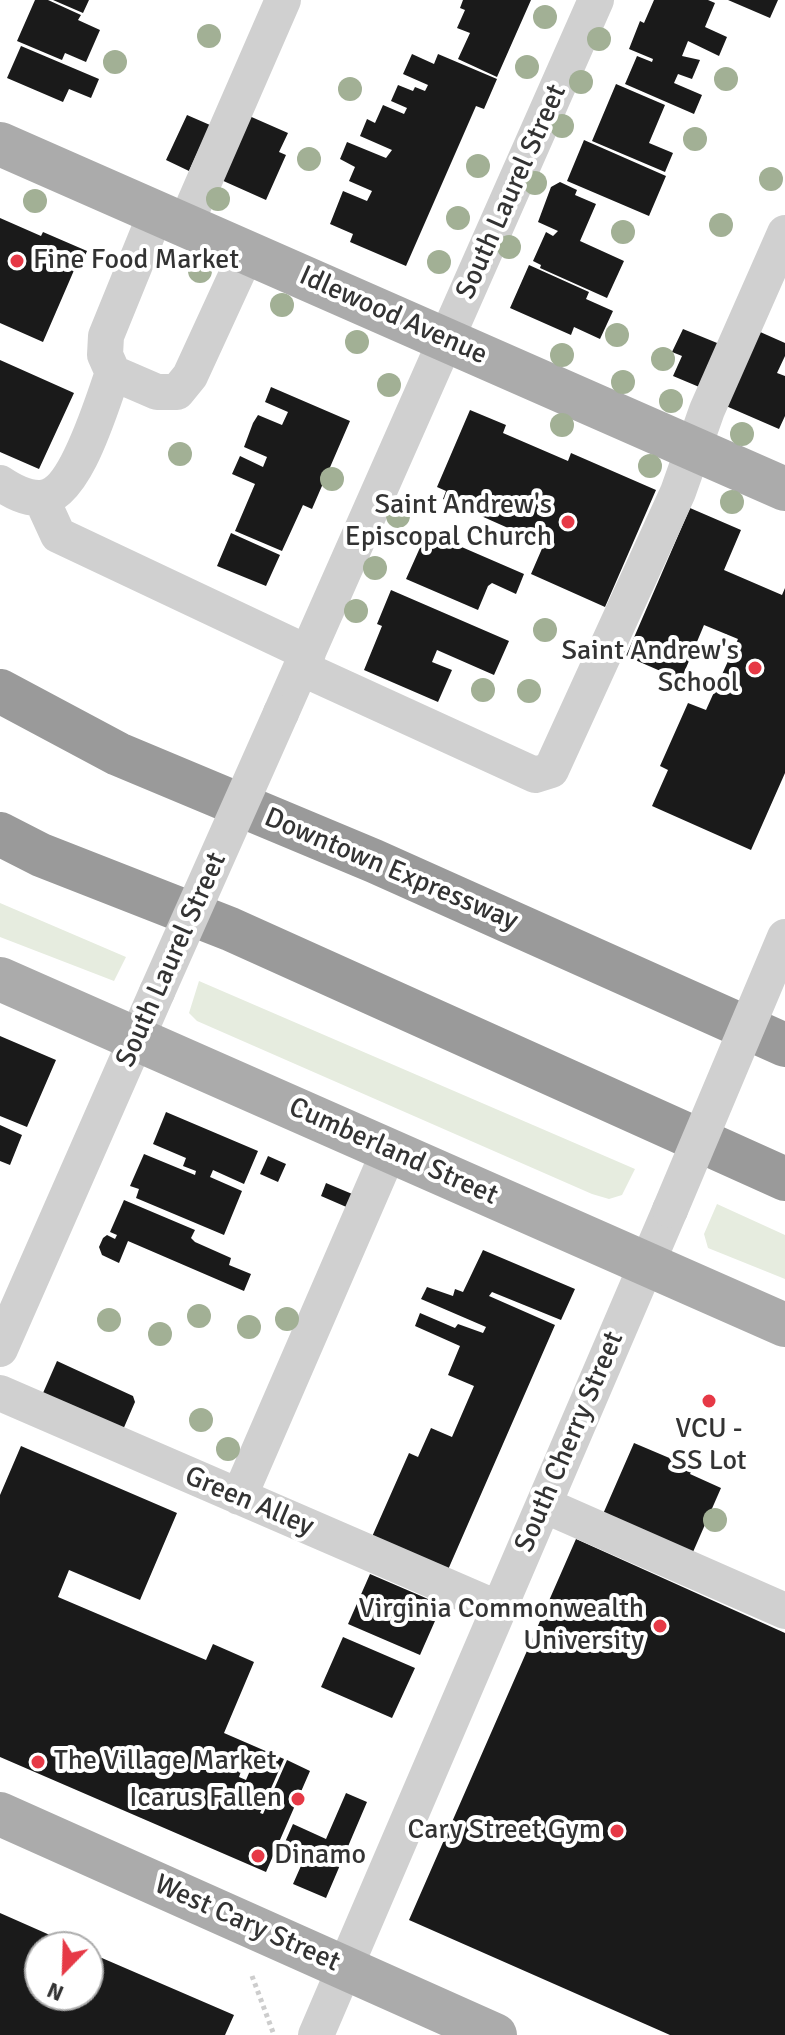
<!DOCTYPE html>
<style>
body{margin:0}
#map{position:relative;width:785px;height:2035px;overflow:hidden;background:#fff;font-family:Signika,sans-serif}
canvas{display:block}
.north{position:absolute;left:24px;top:1931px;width:80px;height:80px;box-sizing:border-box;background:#fff;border:2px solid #adadad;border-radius:50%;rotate:203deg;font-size:22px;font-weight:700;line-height:32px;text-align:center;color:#333}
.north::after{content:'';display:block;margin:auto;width:28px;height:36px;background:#e63946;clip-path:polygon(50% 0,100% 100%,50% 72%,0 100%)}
</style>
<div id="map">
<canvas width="785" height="2035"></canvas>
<div class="north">N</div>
</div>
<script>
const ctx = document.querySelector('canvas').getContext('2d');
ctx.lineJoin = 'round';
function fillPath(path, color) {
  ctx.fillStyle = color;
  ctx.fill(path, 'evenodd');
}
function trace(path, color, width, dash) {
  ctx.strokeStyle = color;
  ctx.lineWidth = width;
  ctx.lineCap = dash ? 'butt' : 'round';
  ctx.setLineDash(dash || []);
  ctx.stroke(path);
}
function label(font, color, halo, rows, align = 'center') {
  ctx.font = font + ' Signika,sans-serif';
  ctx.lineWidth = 8;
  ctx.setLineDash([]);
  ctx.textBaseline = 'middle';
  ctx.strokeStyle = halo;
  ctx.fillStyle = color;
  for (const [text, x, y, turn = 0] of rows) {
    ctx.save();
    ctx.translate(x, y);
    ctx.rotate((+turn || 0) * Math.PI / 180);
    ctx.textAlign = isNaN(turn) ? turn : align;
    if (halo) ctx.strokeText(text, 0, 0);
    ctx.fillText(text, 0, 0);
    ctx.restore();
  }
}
const green = new Path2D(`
 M0,903L126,957L114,981L0,937Z
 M199,981L635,1169L622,1195L609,1199L592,1194L197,1021L189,1013Z
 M717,1204L785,1235V1279L708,1248L704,1234Z`);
const building = new Path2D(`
 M35,0H48L81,15L78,20L100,30L86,62L65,53L62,60L17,41Z
 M53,0H89L83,13Z
 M463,0H531L497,77L458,59L470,33L457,28L465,10L460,8Z
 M654,0H708L715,3L705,27L727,37L719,56L688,41L682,56L700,60L692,79L678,74L674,83L702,95L694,114L625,84L637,56L652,62L653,59L629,49L640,21L644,23Z
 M728,0H778L770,18Z
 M21,46L99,79L91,98L69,89L63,102L7,78Z
 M412,54L434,64L438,54L497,79L484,109L476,106L406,266L350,242L353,234L330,224L343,191L367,201L372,191L349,181L355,167L340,159L347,142L386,158L392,150L360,136L367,119L375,123L383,105L404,114L407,108L391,101L398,85L413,91L415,87L425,91L428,85L403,74Z
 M616,84L665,105L649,143L673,153L665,172L592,141Z
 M187,115L210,125L189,171L166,160Z
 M247,115L288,133L279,152L286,155L266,200L219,179Z
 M584,140L666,176L649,216L567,181Z
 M560,182L577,190L575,195L596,204L580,241L624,261L607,298L540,268L541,265L533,261L546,232L553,236L558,231L538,222L551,187Z
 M0,218L41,236L43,232L87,251L79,270L75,268L43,342L0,323Z
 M529,265L589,292L586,299L613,311L600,339L574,327L571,335L510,308Z
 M683,329L722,345L704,389L673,376L682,356L672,352Z
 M758,331L785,343V356L777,373L785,376V416L779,429L726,406Z
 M0,360L74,393L39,469L0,452Z
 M271,387L350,421L312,509L303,505L282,551L235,531L255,484L232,474L240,456L263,467L267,457L244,447L253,423L258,415L282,425L288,412L265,402Z
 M470,410L506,425L503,433L568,461L571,453L656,490L605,607L531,574L544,544L443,499L446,491L437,487Z
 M690,508L741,530L724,570L782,595L785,588V773L751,850L652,806L668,770L660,766L688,703L706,710L738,639L704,625L681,680L626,656Z
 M427,532L524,574L516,594L492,583L488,586L478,610L406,579Z
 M231,533L280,555L266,586L217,566Z
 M391,590L509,641L494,675L437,650L432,662L452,670L438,702L364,670L382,626L377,624Z
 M0,1036L56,1060L27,1127L0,1116Z
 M166,1112L258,1151L244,1184L213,1170L210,1177L242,1191L224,1235L136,1198L139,1189L130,1186L144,1154L195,1175L196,1171L183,1166L186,1158L153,1144Z
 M0,1125L22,1135L10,1165L0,1161Z
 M268,1156L286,1164L278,1182L260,1174Z
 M326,1183L357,1196L351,1209L321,1196Z
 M124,1200L195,1230L191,1238L195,1242L231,1258L229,1265L251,1274L244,1291L128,1241L119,1263L102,1255L99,1247L103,1238L107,1235L115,1239L117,1235L110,1232Z
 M483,1250L575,1289L561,1320L492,1292L489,1296L555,1325L447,1572L371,1539L409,1453L418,1457L431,1428L452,1437L474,1386L448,1375L460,1346L415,1326L420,1313L455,1328L458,1324L483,1333L486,1327L421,1299L427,1287L453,1296L455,1289L463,1292Z
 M57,1361L133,1396L135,1402L122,1432L43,1393Z
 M634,1443L693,1468L690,1474L721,1488L693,1552L603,1514Z
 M21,1446L177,1513L140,1600L69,1570L58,1597L206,1660L213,1644L254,1662L224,1733L284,1759L260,1813L263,1814L287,1760L310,1771L266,1872L0,1757V1495ZM244,1763L252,1766L246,1780L239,1777Z
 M576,1539L785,1633V2035H670L409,1920Z
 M370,1574L442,1605L420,1655L348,1624Z
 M343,1637L415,1668L392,1718L321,1687Z
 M346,1793L367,1802L326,1898L293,1884L304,1859L282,1849L293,1824L326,1839Z
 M0,1913L77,1947H40V1995H88V1952L234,2015L225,2035H0Z`);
const path = new Path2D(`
 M252,1976L274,2035`);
const minor = new Path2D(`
 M185,225L283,0
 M113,373L157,392H177L190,376L247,252
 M0,483C12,491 26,499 41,498C76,496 102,402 113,373L105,355L106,336L156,213
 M41,498L58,535L308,653
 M301,668L535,775L551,770L678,492L707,410L785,233
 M281,713L596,0
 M0,1349L157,992
 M0,1393L499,1609
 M239,1497L390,1149
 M544,1505L785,1611
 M316,2035L670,1210`);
const major = new Path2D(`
 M0,144L785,489
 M0,979L785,1325
 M0,1814L495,2035`);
const highway = new Path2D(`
 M0,691L118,754L374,861L785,1045
 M0,834L41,855L230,929L785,1179`);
const minorBridge = new Path2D(`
 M157,992L281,713
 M670,1210L785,937`);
const trees = [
 [545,17],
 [209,36],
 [599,39],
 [115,62],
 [527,67],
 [726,79],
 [581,82],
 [350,89],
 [562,126],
 [695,139],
 [309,159],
 [478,166],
 [771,179],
 [535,183],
 [218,199],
 [35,201],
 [458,218],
 [721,225],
 [623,232],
 [509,247],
 [439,262],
 [200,271],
 [282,305],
 [617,335],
 [357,342],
 [562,355],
 [663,359],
 [623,382],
 [389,385],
 [671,401],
 [562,425],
 [742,434],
 [180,454],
 [650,466],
 [332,479],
 [732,502],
 [398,516],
 [375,568],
 [356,611],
 [545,630],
 [483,690],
 [529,691],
 [199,1316],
 [287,1319],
 [109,1320],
 [249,1327],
 [160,1334],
 [201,1420],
 [228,1449],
 [715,1520]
];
const markers = [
 [17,261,8,"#e63946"],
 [568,522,8,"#e63946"],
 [755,668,8,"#e63946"],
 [709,1401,8,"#e63946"],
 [660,1626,8,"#e63946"],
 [38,1762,8,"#e63946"],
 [298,1799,8,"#e63946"],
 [617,1831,8,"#e63946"],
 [258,1856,8,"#e63946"]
];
const streetNames = [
 ["South Laurel Street",512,192,-66],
 ["Idlewood Avenue",393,316,24],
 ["Downtown Expressway",391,870,23],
 ["South Laurel Street",172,960,-66],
 ["Cumberland Street",393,1152,24],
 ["South Cherry Street",570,1442,-67],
 ["Green Alley",249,1502,23],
 ["West Cary Street",247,1924,24]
];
const poiNames = [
 ["Fine Food Market",33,261,"left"],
 ["Saint Andrew's",552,506],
 ["Episcopal Church",552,538],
 ["Saint Andrew's",739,652],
 ["School",739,684],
 ["VCU -",709,1430,"center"],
 ["SS Lot",709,1462,"center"],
 ["Virginia Commonwealth",644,1610],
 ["University",644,1642],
 ["The Village Market",54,1762,"left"],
 ["Icarus Fallen",282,1799],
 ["Cary Street Gym",601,1831],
 ["Dinamo",274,1856,"left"]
];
fillPath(green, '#e6ecdf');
fillPath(building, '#1a1a1a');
trace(path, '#cdcdcd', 5, [4, 4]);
trace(minor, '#d0d0d0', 36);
trace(major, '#ababab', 44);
trace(highway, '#9a9a9a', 44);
trace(minorBridge, '#d0d0d0', 36);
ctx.fillStyle = '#a2b095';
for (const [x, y] of trees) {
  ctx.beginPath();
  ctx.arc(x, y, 12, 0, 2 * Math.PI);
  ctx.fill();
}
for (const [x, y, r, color] of markers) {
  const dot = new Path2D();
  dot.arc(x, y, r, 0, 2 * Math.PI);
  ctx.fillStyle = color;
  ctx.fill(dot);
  trace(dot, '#fff', 3);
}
label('28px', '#333', '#fff', streetNames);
label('28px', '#333', '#fff', poiNames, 'right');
</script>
